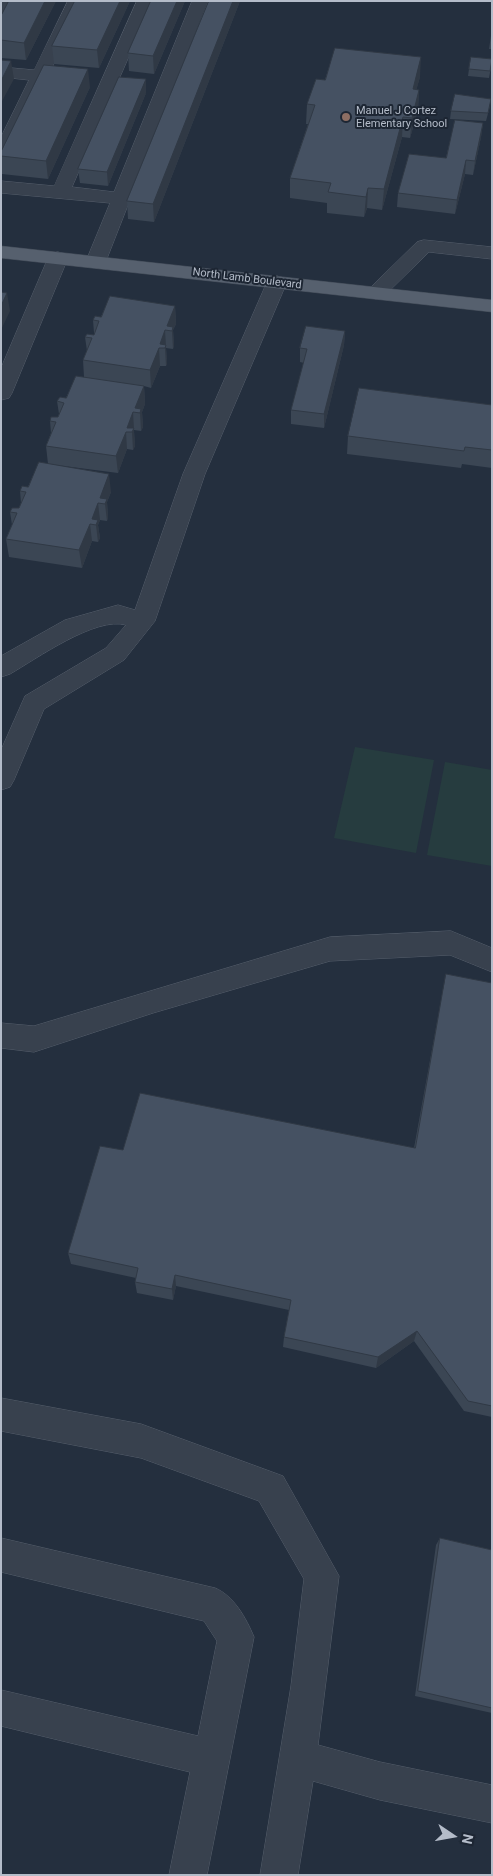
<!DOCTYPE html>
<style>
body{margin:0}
#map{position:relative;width:493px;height:1876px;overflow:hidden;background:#242f3e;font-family:Roboto,sans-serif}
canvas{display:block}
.frame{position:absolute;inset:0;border:2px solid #b4bcc9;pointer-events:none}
.north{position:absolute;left:428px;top:1811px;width:50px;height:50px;-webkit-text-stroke:4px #1d2633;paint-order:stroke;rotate:102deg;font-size:14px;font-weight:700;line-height:20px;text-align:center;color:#b4bcc9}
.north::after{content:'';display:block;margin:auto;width:18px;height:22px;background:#b4bcc9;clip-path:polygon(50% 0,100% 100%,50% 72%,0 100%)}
</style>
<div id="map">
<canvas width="493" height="1876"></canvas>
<div class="frame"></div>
<div class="north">N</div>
</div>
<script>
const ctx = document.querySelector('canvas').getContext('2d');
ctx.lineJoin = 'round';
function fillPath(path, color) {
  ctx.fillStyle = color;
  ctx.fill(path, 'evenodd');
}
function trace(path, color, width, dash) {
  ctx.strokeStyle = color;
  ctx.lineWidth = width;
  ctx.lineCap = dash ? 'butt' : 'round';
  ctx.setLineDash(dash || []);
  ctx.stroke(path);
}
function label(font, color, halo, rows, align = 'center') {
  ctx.font = font + ' Roboto,sans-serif';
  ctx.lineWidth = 4;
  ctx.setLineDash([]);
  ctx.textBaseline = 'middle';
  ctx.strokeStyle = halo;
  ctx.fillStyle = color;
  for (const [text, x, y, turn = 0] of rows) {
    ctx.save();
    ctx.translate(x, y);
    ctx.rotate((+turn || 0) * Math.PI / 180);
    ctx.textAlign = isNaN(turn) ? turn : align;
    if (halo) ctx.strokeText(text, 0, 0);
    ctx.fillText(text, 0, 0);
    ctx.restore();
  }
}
const green = new Path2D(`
 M355,747L434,760L416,853L334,838Z
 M445,762L492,770V866L427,855Z`);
const minor = new Path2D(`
 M1,1H16L7,18L1,19Z
 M68,1H84L50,72L63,74L66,78L63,82H46L10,156L8,160L1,161V137L29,80L1,77V67L34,70Z
 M137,1H153L72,187L114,192L192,1H208L106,261L103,265H89L86,261L110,203L1,193V181L54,186Z
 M424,240L492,247V259L429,252L383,297L376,299L369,297L366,293L369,289L417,242Z
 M58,252L65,254L68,258L12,393L9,398L1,400V368L48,258L51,254Z
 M277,276L284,278L287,282L205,474L155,621L124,660L44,709L14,780L10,787L1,790V750L25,696L106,648L126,625C96,616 36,659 10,674L1,677V656L65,620L118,605L135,610L183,474L267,282L270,278Z
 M451,931L492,948V972L450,955L330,961L153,1013L34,1052L1,1048V1023L34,1026L330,937Z
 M1,1398L141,1424L283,1476L339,1576L318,1745L380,1762L492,1785V1823L380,1800L313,1781L298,1875H260L291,1686L304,1579L259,1501L141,1458L1,1431Z
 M1,1538L215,1588C234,1596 246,1618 254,1637L207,1875H169L190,1772L1,1726V1690L198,1736L217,1641L204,1621L1,1572Z`);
const major = new Path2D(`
 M1,246L492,300V312L1,258Z`);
const wall = new Path2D(`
 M56,1L26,60L1,58V16Z
 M75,1H130L99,68L54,64L52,46Z
 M151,1H185L154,74L129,71L128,53Z
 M209,1H240L154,222L128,219L127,201Z
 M492,29V49H489Z
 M491,67L489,78L468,76L469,69Z
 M420,77L416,90H419L418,110L410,138L402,137L382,210L367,208L364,217L327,213V203L290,198V178L308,124H306L307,104L325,80Z
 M90,87L48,179L2,174L1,152Z
 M146,93L108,186L80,183L78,169Z
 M490,106L486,121L450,119L451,111Z
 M483,123L481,137L473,175L465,174L455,214L397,207L398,193L446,158Z
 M175,306L176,324L173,330L174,345L173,349L166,348L167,363L166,366H160L151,388L144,386L145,404L142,412L143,427L141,431L134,430V432L135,446L133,450L127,449L118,473L48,464L46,446L51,433L50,421L58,417L59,414L57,401L66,398L84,377L83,360L87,351L85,337L94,335V333L93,320L101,317Z
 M345,331L344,345L324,428L291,424V410L304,363L300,362V348Z
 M492,405V468L462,464L461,468L347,454L348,436Z
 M28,487L111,492L107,502L108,517L107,521L100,520L98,525L100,538L98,542L92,541L82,568L9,557L6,539L12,525L10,512L19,508L21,503L20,491Z
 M492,983V1417L464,1411L414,1341L376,1368L283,1347L284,1337L289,1310L176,1286L173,1300L137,1293L135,1282L136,1278L71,1264L68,1253L123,1150L414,1148L443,989Z
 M440,1538L492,1550V1713L415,1696L436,1545Z`);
const shadedWall = new Path2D(`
 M45,1H56L26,60L24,43Z
 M120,1H130L99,68L97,50Z
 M177,1H185L154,74L153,56Z
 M233,1H240L154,222L153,204Z
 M421,57L420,77L411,110L413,89Z
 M11,61L14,79L1,103V81Z
 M88,69L90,87L48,179L46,161Z
 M146,79V93L108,186L107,172Z
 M419,90L418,110L410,138L412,118Z
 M403,117L402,137L382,210L384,189Z
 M483,123L481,137L473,175L475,161Z
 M466,160L465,174L455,214L457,200Z
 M368,188L367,208L364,217L366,197Z
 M7,293L10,311L1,330V306Z
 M175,306L176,324L173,330L174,345L173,349L172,331L167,326Z
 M165,330L167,363L166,366L165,348L160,344Z
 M345,331L344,345L324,428V414Z
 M159,348L160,366L151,388L150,370Z
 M144,386L145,404L142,412L143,427L141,431L140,413L135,408Z
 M133,412L135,446L133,450L132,432L127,428Z
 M126,432L127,449L118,473L116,456Z
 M109,474L111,492L107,502L108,517L107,521L105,504L100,498Z
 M98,503L100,520L98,525L100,538L98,542L96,525L92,519Z
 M90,524L92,541L82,568L79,550Z
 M175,1275L176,1286L173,1300L172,1289Z
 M417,1331L414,1341L376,1368L378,1357Z`);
const building = new Path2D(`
 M9,1H45L24,43L1,40V16Z
 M75,1H120L97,50L52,46Z
 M151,1H177L153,56L128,53Z
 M209,1H233L153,204L127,201Z
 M335,48L421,57L413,89L419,90L412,118L403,117L384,189L368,188L366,197L328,192L331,183L290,178L315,105L307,104L316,79L325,80Z
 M471,57L492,59L490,71L469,69Z
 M1,60L11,61L1,81Z
 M44,65L88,69L46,161L1,156V152Z
 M119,77L146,79L107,172L78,169Z
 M455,94L491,99L488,113L451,111Z
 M455,120L483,123L475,161L466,160L457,200L398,193L409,154L446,158Z
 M1,292L7,293L1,306Z
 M110,296L175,306L167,326L173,327L172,331L165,330L160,344L166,345L165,348H159L150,370L83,360L92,338L85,337L87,334L94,335L99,321L93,320L95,316L101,317Z
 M306,326L345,331L324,414L291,410L307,349L300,348Z
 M76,376L144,386L135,408L141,409L140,413L133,412L127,428H134L132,432H126L116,456L46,446L56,422L50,421L51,417H58L64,403L57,401L60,397L66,398Z
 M359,388L492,405V450L465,447L464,451L348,436Z
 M39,462L109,474L100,498L107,499L105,504L98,503L92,519L98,520L96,525L90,524L79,550L6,539L17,513L10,512L12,508H19L26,492L20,491L22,486L28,487Z
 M446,974L492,983V1406L468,1401L417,1331L378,1357L284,1337L291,1300L175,1275L172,1289L135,1282L138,1268L68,1253L100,1146L123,1150L140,1093L415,1148Z
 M440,1538L492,1550V1708L418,1691Z`);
const markers = [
 [346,117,5,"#8d6e63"]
];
const farPoinames = [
 ["Manuel J Cortez",356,111],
 ["Elementary School",356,124]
];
const farStreetnames = [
 ["North Lamb Boulevard",247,279,7]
];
fillPath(green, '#263c3f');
trace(minor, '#565f6c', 1);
trace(major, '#414a57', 1);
fillPath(minor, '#38414e');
fillPath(major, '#56606e');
fillPath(wall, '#3b4654');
fillPath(shadedWall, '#303945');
fillPath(building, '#455162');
trace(building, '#303945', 1);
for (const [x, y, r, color] of markers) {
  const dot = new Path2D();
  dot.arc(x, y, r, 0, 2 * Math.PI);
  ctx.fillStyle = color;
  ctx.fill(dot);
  trace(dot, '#1d2633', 2);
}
label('11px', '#b4bcc9', '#1d2633', farPoinames, 'left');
label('11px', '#b4bcc9', '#1d2633', farStreetnames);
</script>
